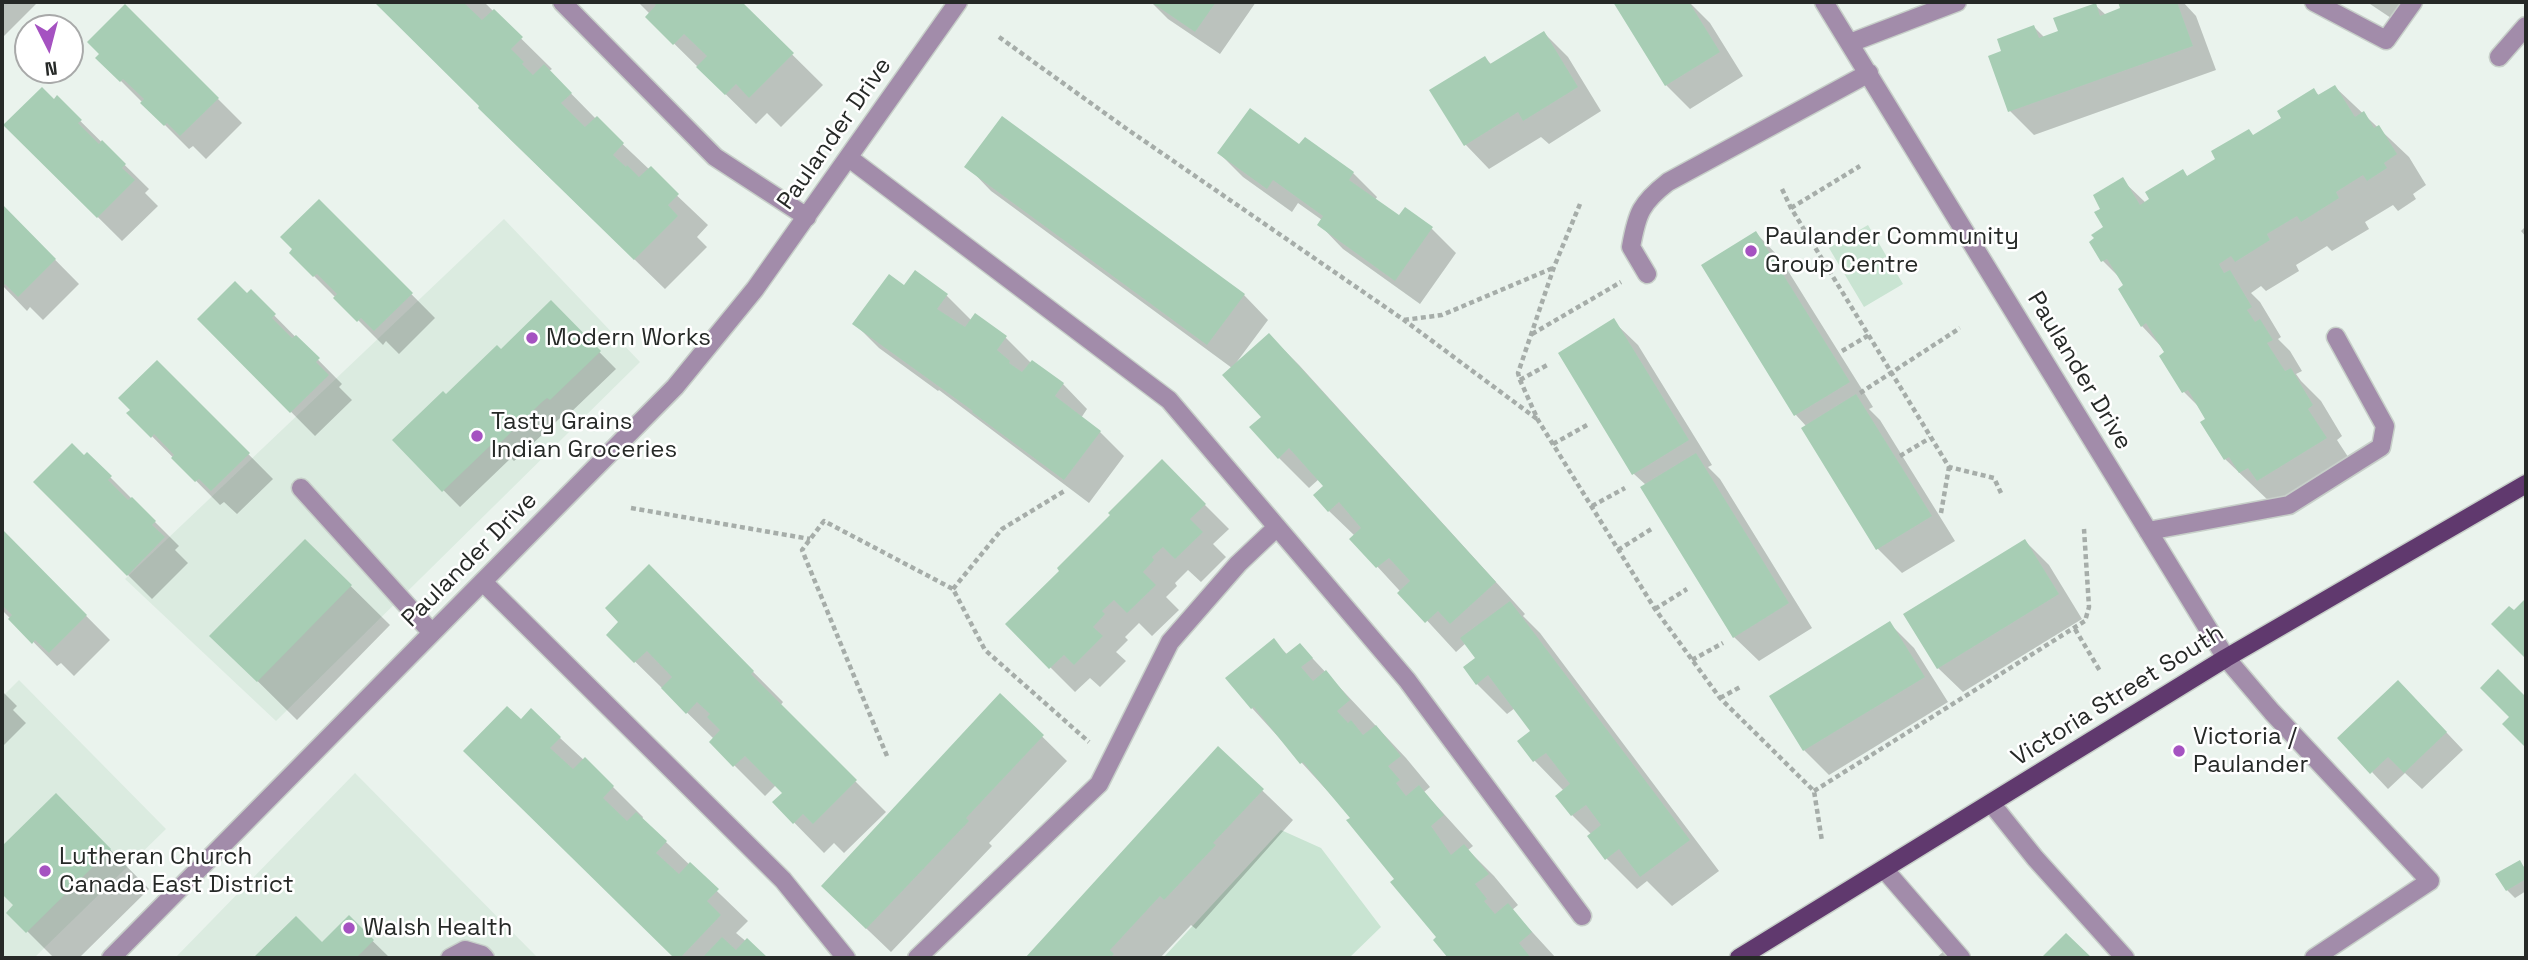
<!DOCTYPE html>
<style>
body{margin:0}
#map{position:relative;width:2528px;height:960px;overflow:hidden;background:#eaf3ed;font-family:"Space Grotesk",sans-serif}
canvas{display:block}
.frame{position:absolute;inset:0;border:4px solid #262927;pointer-events:none}
.north{position:absolute;left:14px;top:14px;width:70px;height:70px;box-sizing:border-box;background:#fff;border:2px solid #a8a9a9;border-radius:50%;rotate:174deg;font-size:19px;font-weight:700;line-height:28px;text-align:center;color:#262927}
.north::after{content:'';display:block;margin:auto;width:24px;height:32px;background:#a552c1;clip-path:polygon(50% 0,100% 100%,50% 72%,0 100%)}
</style>
<div id="map">
<canvas width="2528" height="960"></canvas>
<div class="frame"></div>
<div class="north">N</div>
</div>
<script>
const ctx = document.querySelector('canvas').getContext('2d');
ctx.lineJoin = 'round';
function fillPath(path, color) {
  ctx.fillStyle = color;
  ctx.fill(path, 'evenodd');
}
function trace(path, color, width, dash) {
  ctx.strokeStyle = color;
  ctx.lineWidth = width;
  ctx.lineCap = dash ? 'butt' : 'round';
  ctx.setLineDash(dash || []);
  ctx.stroke(path);
}
function label(font, color, halo, rows, align = 'center') {
  ctx.font = font + ' "Space Grotesk",sans-serif';
  ctx.lineWidth = 5;
  ctx.setLineDash([]);
  ctx.textBaseline = 'middle';
  ctx.strokeStyle = halo;
  ctx.fillStyle = color;
  for (const [text, x, y, turn = 0] of rows) {
    ctx.save();
    ctx.translate(x, y);
    ctx.rotate((+turn || 0) * Math.PI / 180);
    ctx.textAlign = isNaN(turn) ? turn : align;
    if (halo) ctx.strokeText(text, 0, 0);
    ctx.fillText(text, 0, 0);
    ctx.restore();
  }
}
const built = new Path2D(`
 M504,219L640,362L276,721L125,579Z
 M19,680L166,829L34,958H2V697Z
 M355,773L538,958H175Z`);
const green = new Path2D(`
 M1868,225L1903,284L1864,307L1829,248Z
 M1281,830L1321,848L1381,927L1349,958H1163Z`);
const shadow = new Path2D(`
 M2,2H38L2,38Z
 M376,2H484L552,69L549,71L596,119L708,225L697,237L707,247L665,289L510,139L481,106Z
 M638,2H739L823,85L781,127L767,113L756,124L647,17L650,14Z
 M1151,2H1256L1220,54L1168,19Z
 M1615,2H1689L1710,23L1743,76L1690,109L1666,85Z
 M2120,2H2183L2196,16L2216,70L2034,135L2010,111L2004,52L2034,27L2045,38L2060,32L2095,5L2106,15L2122,9Z
 M2367,2H2403L2391,18Z
 M125,6L242,123L206,159L193,146L189,149L98,58Z
 M1544,33L1568,57L1601,111L1549,144L1541,137L1489,169L1465,144L1485,58L1492,65Z
 M2335,87L2409,157L2426,185L2413,194L2416,199L2398,211L2393,205L2365,222L2369,229L2332,251L2327,246L2296,265L2299,271L2266,291L2261,286L2251,293L2260,302L2281,337L2278,339L2290,351L2302,371L2296,374L2301,381L2321,401L2342,436L2337,440L2356,469L2271,503L2225,459L2202,410L2184,392L2167,353L2142,326L2121,279L2103,261L2106,228L2103,209L2122,180L2146,203L2182,171L2188,177L2254,137L2284,118L2314,91L2320,96Z
 M57,98L149,189L145,193L158,206L122,241L5,125Z
 M1305,139L1353,173L1377,197L1375,200L1399,217L1432,229L1456,253L1420,304L1343,249L1319,224L1322,220L1298,203L1292,212L1243,177L1219,153L1300,146Z
 M967,166L1244,295L1268,320L1236,363L1269,335L1299,365L1525,614L1523,616L1540,633L1719,871L1672,906L1647,881L1637,889L1607,859L1592,835L1572,815L1557,796L1564,791L1535,761L1519,741L1532,732L1515,708L1507,714L1477,684V658L1466,643L1456,652L1352,539L1355,536L1329,511L1326,486L1319,479L1309,488L1279,458L1263,417L1232,368L991,191Z
 M319,201L435,318L399,354L386,341L383,345L291,253Z
 M2,206L79,284L43,320L30,307L27,311L2,285Z
 M2526,226V237L2521,231Z
 M1756,233L1780,258L1873,407L1869,409L1880,420L1955,541L1902,573L1878,549L1807,427L1796,415L1703,265Z
 M904,287L947,296L972,321L976,316L1006,338L1031,363L1063,384L1087,409L1081,418L1100,432L1124,456L1089,503L939,390L938,391L879,348L855,324Z
 M251,292L342,384L339,387L352,400L315,436L199,319Z
 M551,303L616,369L568,415L565,413L559,419L514,461L511,458L460,507L394,440L501,351Z
 M1613,321L1638,345L1712,465L1708,467L1720,479L1812,628L1759,661L1734,637L1646,485L1634,474Z
 M157,362L273,479L237,514L224,502L220,505L129,413Z
 M87,454L179,546L175,550L188,563L152,599L35,482Z
 M1162,462L1229,529L1213,544L1226,557L1201,582L1188,570L1175,583L1177,586L1166,597L1179,610L1152,636L1139,623L1125,637L1128,640L1116,652L1126,661L1100,687L1090,678L1075,692L1007,624L1062,571Z
 M2,531L110,640L74,676L61,663L57,666L2,610Z
 M305,541L390,625L297,720L212,636Z
 M2025,541L2049,565L2082,619L1963,692L1938,668Z
 M649,567L783,702L780,706L886,812L844,853L834,843L824,853L774,802L784,793L776,785L765,796L711,742L714,739L608,635L621,622Z
 M1890,624L1914,648L1948,702L1829,775L1804,750L1771,696Z
 M1273,641L1288,655L1300,645L1406,758L1430,787L1424,792L1473,846L1468,850L1494,876L1518,905L1512,910L1556,958H1450L1435,940L1439,938L1352,818L1252,708Z
 M2,691L17,706L13,710L26,723L2,747Z
 M1000,695L1067,761L989,843L992,846L891,952L847,910Z
 M2415,699L2463,750L2422,789L2405,773L2388,789L2372,772Z
 M521,721L560,738L613,787L643,817L642,819L748,921L736,933L766,958H676L495,782Z
 M1218,748L1293,820L1196,929L1191,925L1160,958H1026Z
 M56,795L149,889L79,958H54L9,913L16,905L2,891V849Z
 M2519,862L2526,869V891L2515,898L2507,890Z
 M296,918L322,944L349,918L390,958H255Z
 M1943,952L1950,958H1936Z`);
const building = new Path2D(`
 M374,2H463L482,20L494,9L523,37L511,49L524,62L522,64L533,75L544,64L572,93L561,103L585,127L597,116L624,143L613,155L626,167L627,165L639,177L651,166L679,194L668,205L678,216L634,260L478,108L479,106Z
 M652,2H742L794,53L749,98L736,84L725,95L696,67L707,56L684,34L673,45L645,17L656,5Z
 M1151,2H1216L1195,32Z
 M1613,2H1689L1720,52L1665,86Z
 M2118,2H2177L2193,46L2008,112L1988,56L2001,51L1997,39L2034,25L2039,38L2058,31L2053,18L2096,3L2100,16L2120,8Z
 M125,4L219,98L180,136L167,123L164,126L140,103L144,99L123,79L120,82L95,58L99,54L87,42Z
 M1544,31L1578,87L1523,121L1518,112L1464,146L1429,90L1485,56L1490,64Z
 M2335,85L2355,117L2364,111L2374,128L2379,125L2397,154L2384,163L2387,168L2367,181L2363,175L2336,192L2339,198L2301,222L2297,216L2267,234L2270,240L2235,262L2231,256L2219,264L2224,273L2230,270L2252,307L2247,310L2255,322L2260,319L2273,340L2267,343L2285,371L2291,368L2313,405L2308,409L2327,438L2257,481L2248,468L2239,473L2229,457L2224,460L2200,422L2205,419L2188,390L2182,393L2159,356L2164,352L2146,323L2141,327L2118,289L2123,285L2107,259L2101,262L2089,242L2094,238L2091,235L2103,227L2094,212L2100,209L2093,195L2123,177L2140,205L2149,199L2145,192L2183,169L2187,176L2215,159L2211,151L2249,129L2253,135L2281,118L2277,111L2314,88L2318,95Z
 M42,87L54,99L57,95L82,120L78,123L99,144L102,140L126,164L122,168L135,180L97,218L3,125Z
 M1250,108L1299,144L1305,137L1354,172L1349,180L1399,215L1405,207L1433,227L1395,281L1317,225L1323,216L1273,180L1267,189L1217,153Z
 M1002,116L1245,294L1207,345L964,167Z
 M319,199L413,293L374,331L361,318L357,322L333,298L337,294L317,274L313,277L289,253L292,249L280,237Z
 M2,204L56,259L18,297L5,284L2,288Z
 M1756,231L1850,382L1794,416L1701,265Z
 M915,270L948,294L937,309L965,327L975,313L1007,336L997,350L1010,361L1009,363L1022,372L1032,360L1064,383L1055,396L1101,431L1064,480L972,412L973,411L852,324L889,274L904,285Z
 M235,281L247,293L251,289L276,314L272,318L292,338L296,335L320,358L316,362L329,375L290,413L197,319Z
 M551,300L601,351L550,400L547,398L542,402L497,446L493,443L442,492L392,440L443,391L446,394L497,345L501,349Z
 M1614,318L1689,440L1632,475L1558,353Z
 M1269,333L1496,582L1450,624L1438,611L1425,623L1397,593L1410,581L1389,558L1376,568L1349,539L1361,528L1339,502L1328,512L1313,495L1323,486L1289,448L1278,459L1249,427L1261,417L1222,375Z
 M157,360L250,453L211,491L199,479L195,482L171,458L174,455L154,434L151,438L126,413L130,410L118,398Z
 M1856,394L1932,516L1876,550L1801,428Z
 M72,443L84,455L87,452L112,476L108,480L128,500L132,497L156,521L152,525L165,537L127,576L33,482Z
 M1696,453L1789,603L1733,638L1640,487Z
 M1162,459L1206,504L1190,519L1203,532L1175,559L1163,547L1152,557L1154,560L1143,572L1156,585L1127,613L1114,600L1102,611L1105,614L1093,627L1103,636L1074,665L1064,655L1049,669L1005,624L1059,571L1057,568L1110,515L1108,513Z
 M2,529L87,615L49,653L35,640L32,644L8,619L12,615L2,605Z
 M305,539L352,585L257,682L209,636Z
 M2025,539L2059,594L1937,669L1903,614Z
 M649,564L754,671L751,674L857,780L813,824L803,814L793,824L772,802L782,793L745,756L733,767L709,742L720,730L707,717L710,714L697,702L686,714L661,688L672,677L647,651L634,663L606,635L618,622L605,608Z
 M2526,598V659L2491,624L2509,606L2514,610Z
 M1510,601L1690,840L1640,877L1619,849L1605,860L1587,836L1601,825L1586,805L1571,816L1555,796L1570,784L1546,753L1533,762L1517,741L1530,731L1488,675L1476,685L1463,667L1475,658L1460,638Z
 M1890,621L1925,677L1803,751L1769,696Z
 M1274,638L1286,654L1300,643L1313,658L1301,667L1313,681L1326,670L1350,700L1337,711L1348,723L1351,720L1363,735L1376,725L1401,756L1388,766L1400,780L1396,783L1406,796L1419,785L1444,815L1431,826L1451,855L1464,844L1489,874L1475,884L1487,899L1484,901L1495,914L1508,903L1532,932L1519,943L1531,958H1448L1433,940L1436,937L1390,882L1394,879L1346,820L1350,818L1303,762L1300,764L1254,707L1251,709L1225,678Z
 M2498,669L2526,697V748L2502,724L2509,717L2480,688Z
 M2398,680L2447,732L2404,773L2388,757L2370,774L2337,738Z
 M1000,693L1044,735L966,818L969,821L866,929L821,886Z
 M507,706L521,719L531,708L561,737L550,748L573,769L585,757L614,786L603,798L627,821L636,812L667,841L656,853L679,874L690,862L719,889L707,901L721,915L680,958H674L463,751Z
 M1218,746L1264,789L1213,843L1216,845L1164,900L1160,896L1110,950L1114,954L1110,958H1025Z
 M56,793L111,849L26,933L6,913L13,905L2,894V846Z
 M2520,860L2526,871V879L2506,891L2495,874Z
 M349,915L374,940L356,958H253L296,916L322,942Z
 M2066,933L2092,958H2041Z
 M722,937L736,950L747,938L768,958H702Z`);
const path = new Path2D(`
 M999,37L1124,127L1404,320L1537,419
 M1782,189L1791,208L1949,467L1994,478L2001,493
 M1580,204L1554,267L1518,373L1520,380L1538,420L1655,609L1720,698L1814,791L1822,841
 M1791,208L1860,166
 M1404,320L1442,315L1553,268
 M1532,334L1621,282
 M1842,351L1869,335
 M1520,380L1549,364
 M1860,393L1960,328
 M1553,444L1587,425
 M1900,456L1930,438
 M1592,506L1625,488
 M631,508L810,539
 M1941,513L1949,467
 M1618,550L1653,528
 M953,589L1002,529L1066,490
 M1655,609L1687,589
 M2075,629L2100,671
 M1692,660L1723,643
 M1720,698L1742,686
 M887,756L802,550L824,521L953,589L985,650L1089,742
 M1814,791L2085,621L2089,607L2084,529`);
const minor = new Path2D(`
 M562,2L715,157L807,217
 M1824,2L2226,658L2272,712L2430,881L2314,958
 M2314,2L2386,40L2413,2
 M1850,43L1957,2
 M2499,57L2526,26
 M849,158L1169,400L1407,680L1582,916
 M1647,274L1631,247C1637,213 1641,203 1668,182L1869,73
 M301,488L432,633
 M2148,531L2289,505L2381,447L2385,426L2336,337
 M483,582L783,880L846,958
 M1991,803L2035,858L2125,958
 M1884,869L1961,958
 M111,958L675,387L755,289L958,2
 M450,958L465,950L482,955L485,958
 M917,958L1099,784L1170,642L1238,564L1277,527`);
const major = new Path2D(`
 M1739,958L2226,658L2526,484`);
const markers = [
 [1751,251,7,"#a552c1"],
 [532,338,7,"#a552c1"],
 [477,436,7,"#a552c1"],
 [2179,751,7,"#a552c1"],
 [45,871,7,"#a552c1"],
 [349,928,7,"#a552c1"]
];
const streetNames = [
 ["Paulander Drive",835,134,-55],
 ["Paulander Drive",2079,371,59],
 ["Paulander Drive",470,560,-45],
 ["Victoria Street South",2118,696,-32]
];
const poiNames = [
 ["Paulander Community",1765,237],
 ["Group Centre",1765,265],
 ["Modern Works",546,338],
 ["Tasty Grains",491,422],
 ["Indian Groceries",491,450],
 ["Victoria /",2193,737],
 ["Paulander",2193,765],
 ["Lutheran Church",59,857],
 ["Canada East District",59,885],
 ["Walsh Health",363,928]
];
fillPath(built, '#dbebe0');
fillPath(green, '#c9e4d2');
fillPath(shadow, '#0003');
fillPath(building, '#a7cdb4');
trace(minor, '#c7cfc9', 21);
trace(major, '#c7cfc9', 21);
trace(path, '#a6ada9', 4.5, [5, 3.5]);
trace(minor, '#a28caa', 18);
trace(major, '#60396e', 18);
for (const [x, y, r, color] of markers) {
  const dot = new Path2D();
  dot.arc(x, y, r, 0, 2 * Math.PI);
  ctx.fillStyle = color;
  ctx.fill(dot);
  trace(dot, '#fff', 2.5);
}
label('24px', '#262927', '#fff', streetNames);
label('24px', '#262927', '#fff', poiNames, 'left');
</script>
